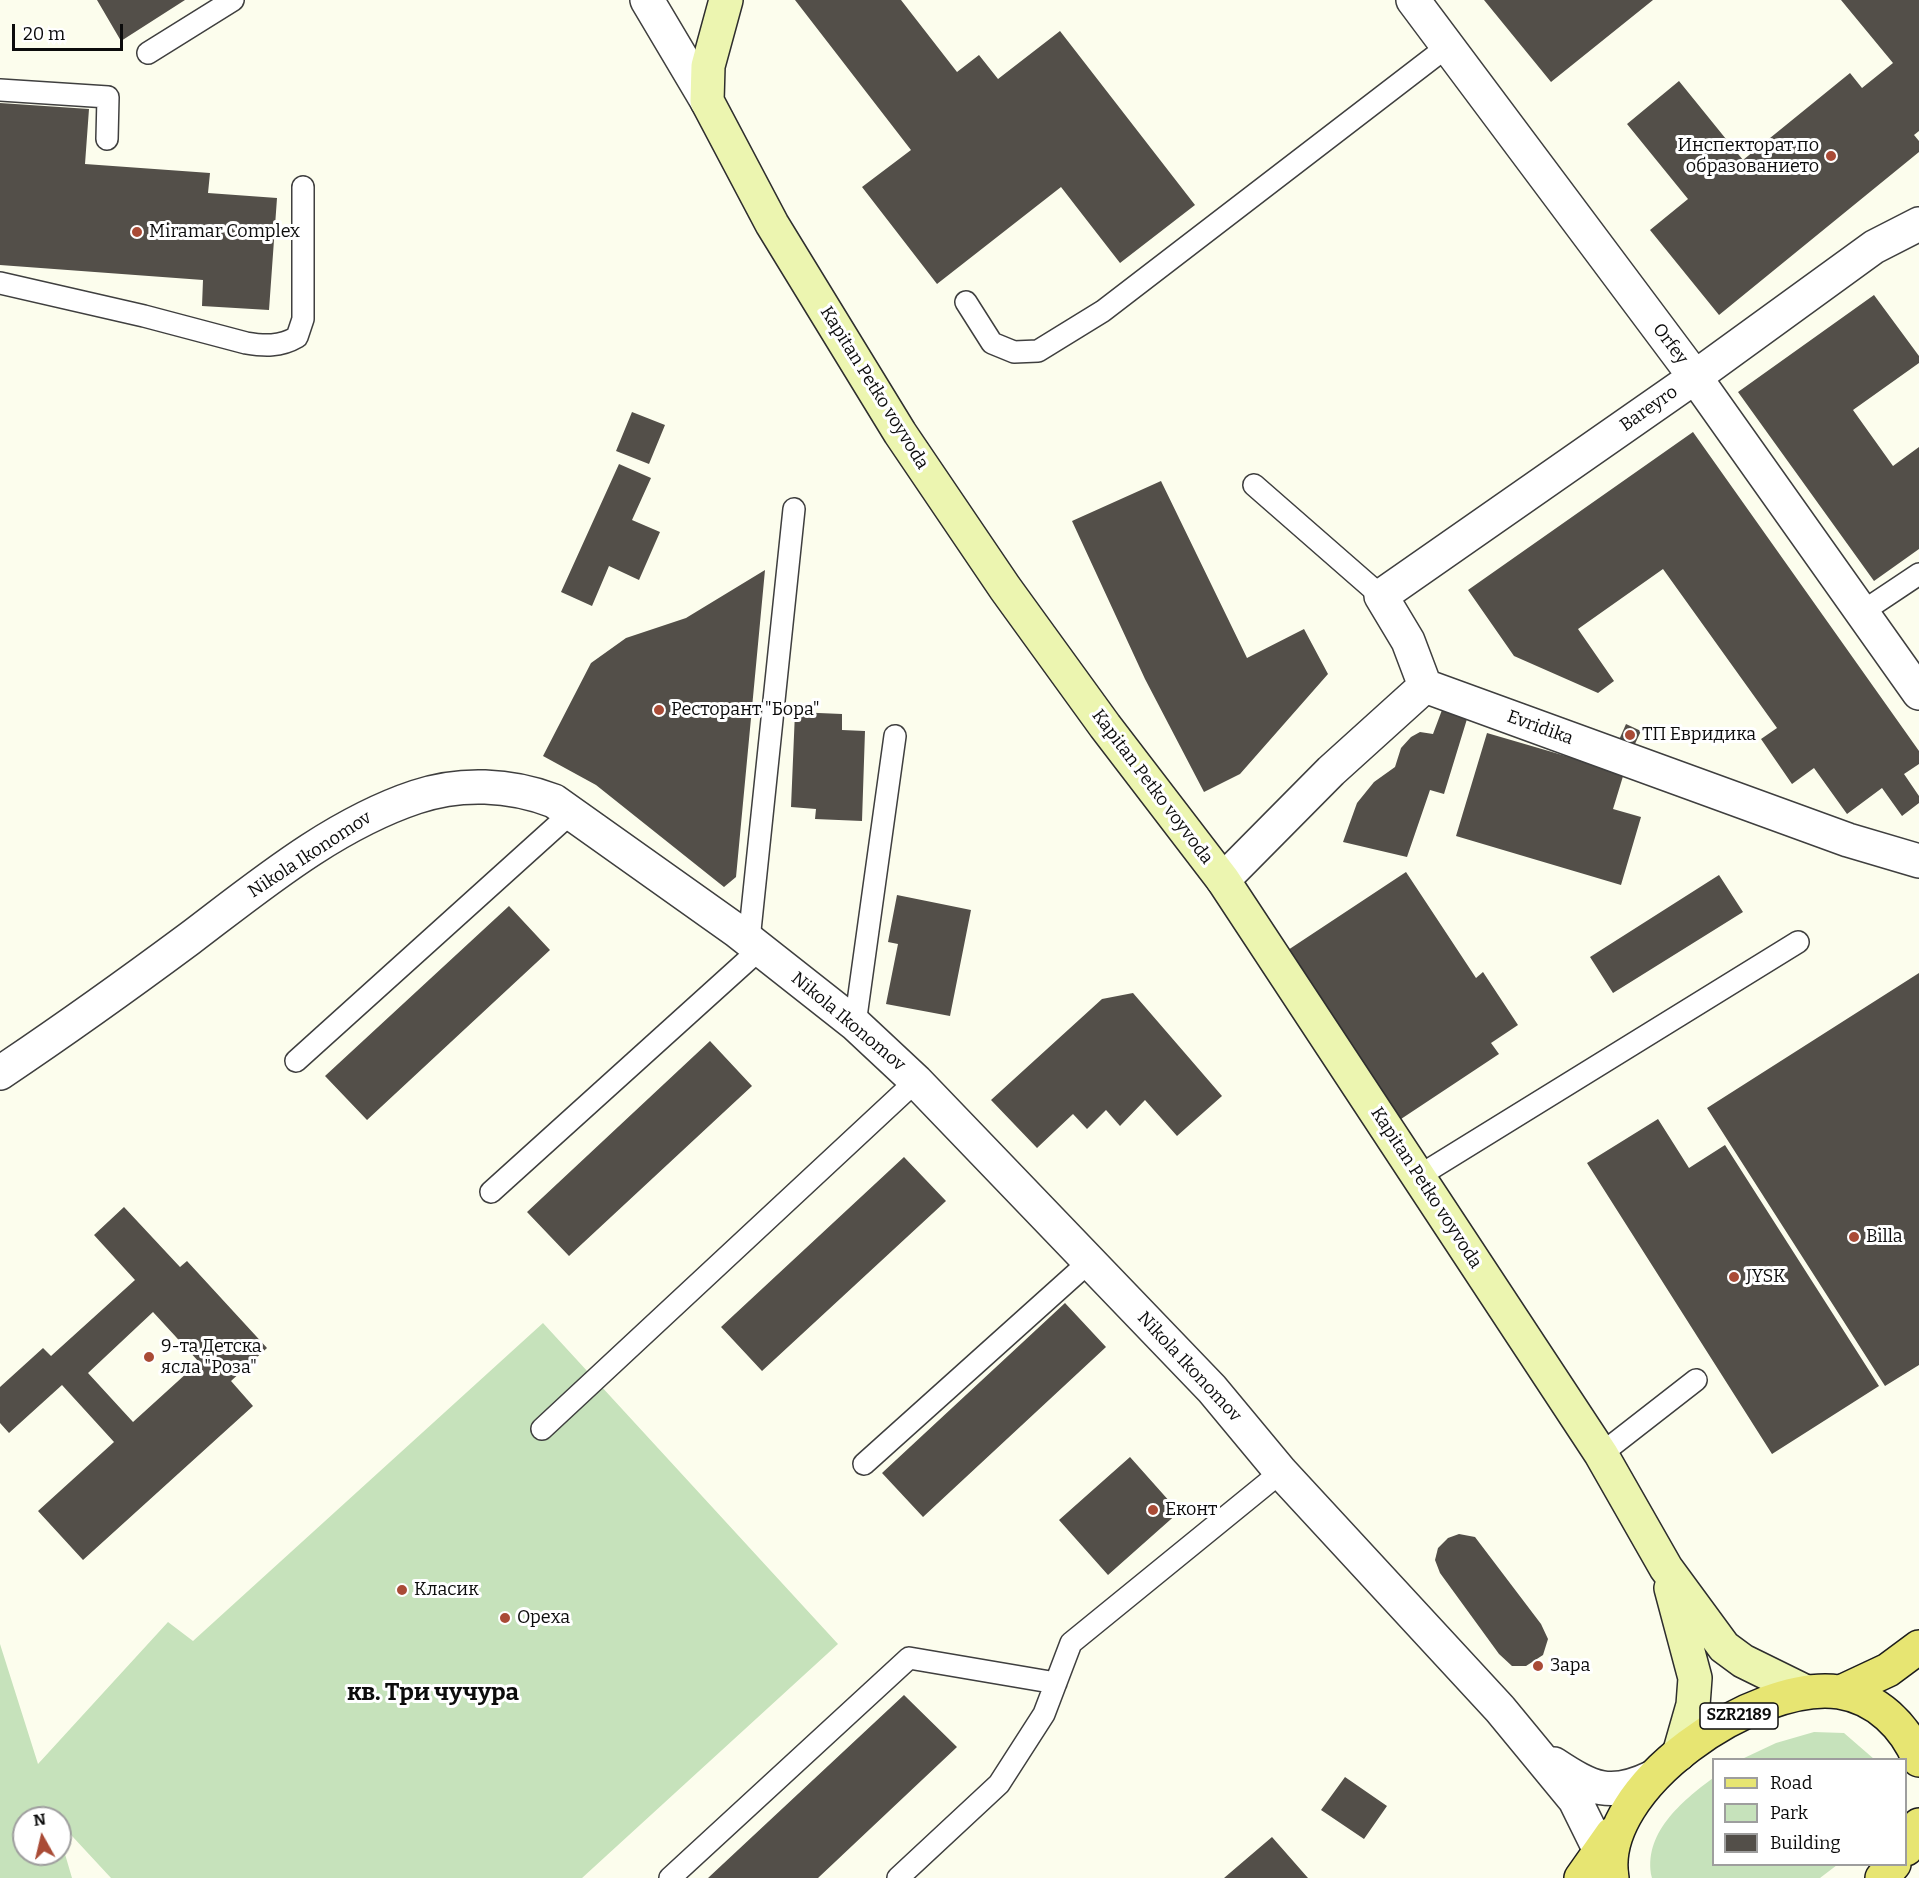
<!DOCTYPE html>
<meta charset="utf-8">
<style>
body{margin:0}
#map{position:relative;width:1919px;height:1878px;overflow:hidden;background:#fcfded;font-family:Bitter,serif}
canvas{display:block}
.legend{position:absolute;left:1712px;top:1758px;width:195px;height:108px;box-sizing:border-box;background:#fff;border:2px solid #9e9e9e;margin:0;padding:8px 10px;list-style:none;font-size:18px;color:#0c0c0c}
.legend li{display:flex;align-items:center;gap:12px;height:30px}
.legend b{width:30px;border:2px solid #9e9e9e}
.north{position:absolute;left:12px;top:1806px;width:60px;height:60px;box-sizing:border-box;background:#fff;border:2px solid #9e9e9e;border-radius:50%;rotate:352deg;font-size:16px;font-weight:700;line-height:24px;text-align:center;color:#0c0c0c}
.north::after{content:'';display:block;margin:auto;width:21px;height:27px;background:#a94b36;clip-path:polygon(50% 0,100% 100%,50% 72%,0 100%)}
.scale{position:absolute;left:12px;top:24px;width:111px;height:27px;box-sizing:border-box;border:3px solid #0c0c0c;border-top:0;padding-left:8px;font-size:18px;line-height:21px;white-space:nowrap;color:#0c0c0c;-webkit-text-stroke:4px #fff;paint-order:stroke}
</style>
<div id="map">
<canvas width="1919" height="1878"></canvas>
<ul class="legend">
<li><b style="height:8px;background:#e7e572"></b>Road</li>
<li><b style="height:16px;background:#c6e2bb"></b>Park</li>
<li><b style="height:16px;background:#534f49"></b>Building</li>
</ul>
<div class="north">N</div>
<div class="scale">20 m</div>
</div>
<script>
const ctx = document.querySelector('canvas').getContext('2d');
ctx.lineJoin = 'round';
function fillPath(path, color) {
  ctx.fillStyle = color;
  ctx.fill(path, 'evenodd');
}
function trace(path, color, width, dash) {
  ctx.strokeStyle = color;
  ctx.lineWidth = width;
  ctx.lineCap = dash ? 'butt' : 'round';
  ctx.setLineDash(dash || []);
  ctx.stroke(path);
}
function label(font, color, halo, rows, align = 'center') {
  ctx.font = font + ' Bitter,serif';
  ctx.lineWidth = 6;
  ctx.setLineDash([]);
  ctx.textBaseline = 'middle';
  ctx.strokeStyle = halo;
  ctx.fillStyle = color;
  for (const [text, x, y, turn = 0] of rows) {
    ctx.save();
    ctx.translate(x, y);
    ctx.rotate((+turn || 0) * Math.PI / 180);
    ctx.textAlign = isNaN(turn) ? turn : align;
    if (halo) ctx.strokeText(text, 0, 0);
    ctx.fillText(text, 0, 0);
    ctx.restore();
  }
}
const green = new Path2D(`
 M543,1323L838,1644L582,1878H111L60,1823V1818H24V1854H60V1837L72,1878H0V1644L38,1764L168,1622L193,1641Z
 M1814,1732L1844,1733L1874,1759H1742L1776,1743Z
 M1713,1778L1714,1864L1837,1865L1820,1878H1652C1642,1834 1682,1801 1713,1778Z`);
const building = new Path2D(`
 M97,0H185L121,41Z
 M795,0H901L957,72L979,55L998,79L1060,31L1195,205L1120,263L1061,187L937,284L862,187L911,150Z
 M1484,0H1653L1551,82Z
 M1841,0H1919V131L1914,135L1919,141V152L1719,315L1650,230L1688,199L1627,124L1679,81L1743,160L1850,73L1862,88L1893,63Z
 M0,103L89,109L85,164L210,173L208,193L277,198L269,310L202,306L203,280L0,265Z
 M1874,295L1919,356V363L1853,410L1893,466L1919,447V549L1874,581L1738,392Z
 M632,412L665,425L649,464L616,451Z
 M1693,432L1919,751V764L1904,774L1919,796V803L1902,816L1882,788L1847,814L1814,768L1792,784L1761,739L1777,728L1663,569L1578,629L1614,681L1598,693L1514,656L1468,590Z
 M619,464L651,478L632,520L660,532L639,580L609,566L592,606L561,592Z
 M1161,481L1247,658L1304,629L1328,674L1240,774L1204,792L1145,679L1072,521Z
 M765,570L736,877L724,887L596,785L543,756L591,663L626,638L686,618Z
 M1442,710L1467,719L1444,794L1430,790L1407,857L1343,842L1357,803L1374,782L1395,767L1401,748L1411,737L1420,732L1433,734Z
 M795,712L842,714V730L865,731L862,821L815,819L816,809L791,807Z
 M1626,724L1641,731L1634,746L1619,740Z
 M1487,733L1624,773L1613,809L1641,817L1621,885L1456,836Z
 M1406,872L1476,978L1483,972L1518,1025L1491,1043L1499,1054L1401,1119L1288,950Z
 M1719,875L1743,912L1613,993L1590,957Z
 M897,895L971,910L950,1016L886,1004L898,944L888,942Z
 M509,906L550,950L367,1120L325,1076Z
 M1919,973V1365L1885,1386L1707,1108Z
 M1133,993L1222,1096L1177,1136L1145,1100L1120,1126L1106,1110L1087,1129L1073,1114L1037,1148L991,1100L1102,999Z
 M710,1041L752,1086L569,1256L527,1212Z
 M1658,1119L1689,1168L1725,1145L1879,1386L1772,1454L1587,1163Z
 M904,1157L946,1201L762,1371L721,1327Z
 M124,1207L180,1267L187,1261L267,1348L231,1381L253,1406L83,1560L38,1511L114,1442L62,1385L9,1433L0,1423V1387L43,1348L51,1356L135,1280L94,1235ZM153,1312L199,1362L133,1422L88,1373Z
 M1065,1303L1106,1347L923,1517L882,1473Z
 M1130,1457L1179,1512L1108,1575L1059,1520Z
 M1459,1534L1475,1537L1541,1624L1548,1639L1543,1655L1526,1666H1512L1499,1654L1440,1573L1435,1560L1438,1548L1448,1538Z
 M904,1695L957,1747L818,1878H708Z
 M1345,1777L1387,1806L1364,1839L1321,1810Z
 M1272,1837L1308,1878H1224Z`);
const service = new Path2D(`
 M148,53L233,0
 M0,90L108,97L107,139
 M0,283L144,316L246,343C264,346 280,347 297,337L303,319V187
 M966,302L992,343L1014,352L1038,351L1103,311L1448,46
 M1254,485L1381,596
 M1862,612L1919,574
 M749,940L794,509
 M855,1024L895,736
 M296,1061L571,813
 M1419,1176L1798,942
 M491,1192L760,949
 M542,1429L916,1081
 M1601,1454L1696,1380
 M864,1464L1089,1262
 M670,1878L909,1658L1056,1683
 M898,1878L999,1784L1044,1714L1071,1643L1281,1472`);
const minor = new Path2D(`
 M1413,0L1695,377L1919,693
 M1425,686L1408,641L1381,596L1695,377L1874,247L1919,224
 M1223,880L1331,771L1425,686L1848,840L1919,861`);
const tertiary = new Path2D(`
 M647,0L707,101
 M0,1073C64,1030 127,985 189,939C259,886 332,825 416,797C460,782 510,784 554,801L737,931L855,1024L916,1081L1212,1389L1281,1472L1500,1709L1575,1800L1611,1873
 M1554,1764C1592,1789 1610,1798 1653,1777`);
const secondary = new Path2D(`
 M726,0L708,66L707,101L772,224L900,433L1005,588L1105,726L1223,880L1601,1454L1666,1568L1724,1647L1743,1661L1806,1692
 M1671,1588L1695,1678L1693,1705L1679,1754`);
const primary = new Path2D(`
 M1841,1692L1888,1670L1919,1647
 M1906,1849L1919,1825
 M1581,1878L1612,1834
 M1612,1878C1596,1786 1757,1680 1839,1692C1877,1698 1905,1726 1919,1760
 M1882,1878L1894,1864`);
const markers = [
 [1831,156,6,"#a94b36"],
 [137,232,6,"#a94b36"],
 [659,710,6,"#a94b36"],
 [1630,735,6,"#a94b36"],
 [1854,1237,6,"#a94b36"],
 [1734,1277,6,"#a94b36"],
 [149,1357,6,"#a94b36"],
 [1153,1510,6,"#a94b36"],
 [402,1590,6,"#a94b36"],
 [505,1618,6,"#a94b36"],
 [1538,1666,6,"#a94b36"]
];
const shields = [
 [1739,1716,78]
];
const shieldNames = [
 ["SZR2189",1739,1716]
];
const poiNames = [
 ["Инспекторат по",1819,146,"right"],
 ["образованието",1819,167,"right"],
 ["Miramar Complex",149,232],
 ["Ресторант \"Бора\"",671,710],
 ["ТП Евридика",1642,735],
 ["Billa",1866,1237],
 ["JYSK",1746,1277],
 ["9-та Детска",161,1347],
 ["ясла \"Роза\"",161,1368],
 ["Еконт",1165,1510],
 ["Класик",414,1590],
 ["Opeха",517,1618],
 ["Зара",1550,1666]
];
const streetNames = [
 ["Orfey",1670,344,53],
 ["Kapitan Petko voyvoda",874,388,58],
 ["Bareyro",1649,409,-35],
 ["Evridika",1540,728,20],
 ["Kapitan Petko voyvoda",1152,787,53],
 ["Nikola Ikonomov",310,855,-33],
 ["Nikola Ikonomov",848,1022,40],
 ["Kapitan Petko voyvoda",1426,1188,57],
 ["Nikola Ikonomov",1189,1367,47]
];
const districtNames = [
 ["кв. Три чучура",433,1693]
];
fillPath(green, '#c6e2bb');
fillPath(building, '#534f49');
trace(service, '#3f3f3f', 24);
trace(minor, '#3f3f3f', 36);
trace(tertiary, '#3f3f3f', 36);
trace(secondary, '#2e2e2e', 36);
trace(primary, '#1d1d1d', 36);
trace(service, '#fff', 21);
trace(minor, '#fff', 33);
trace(tertiary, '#fff', 33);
trace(secondary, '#ecf5b0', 33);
trace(primary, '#e7e572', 33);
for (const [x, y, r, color] of markers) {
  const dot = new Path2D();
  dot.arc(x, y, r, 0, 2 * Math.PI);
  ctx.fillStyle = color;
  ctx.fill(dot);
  trace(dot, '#fff', 2);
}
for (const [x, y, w] of shields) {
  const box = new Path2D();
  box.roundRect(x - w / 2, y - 13, w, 26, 4.5);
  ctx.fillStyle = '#fff';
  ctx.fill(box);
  trace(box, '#0c0c0c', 1.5);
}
label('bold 16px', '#0c0c0c', null, shieldNames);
label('18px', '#0c0c0c', '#fff', poiNames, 'left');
label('18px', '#0c0c0c', '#fff', streetNames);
label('bold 24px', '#0c0c0c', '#fff', districtNames);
</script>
